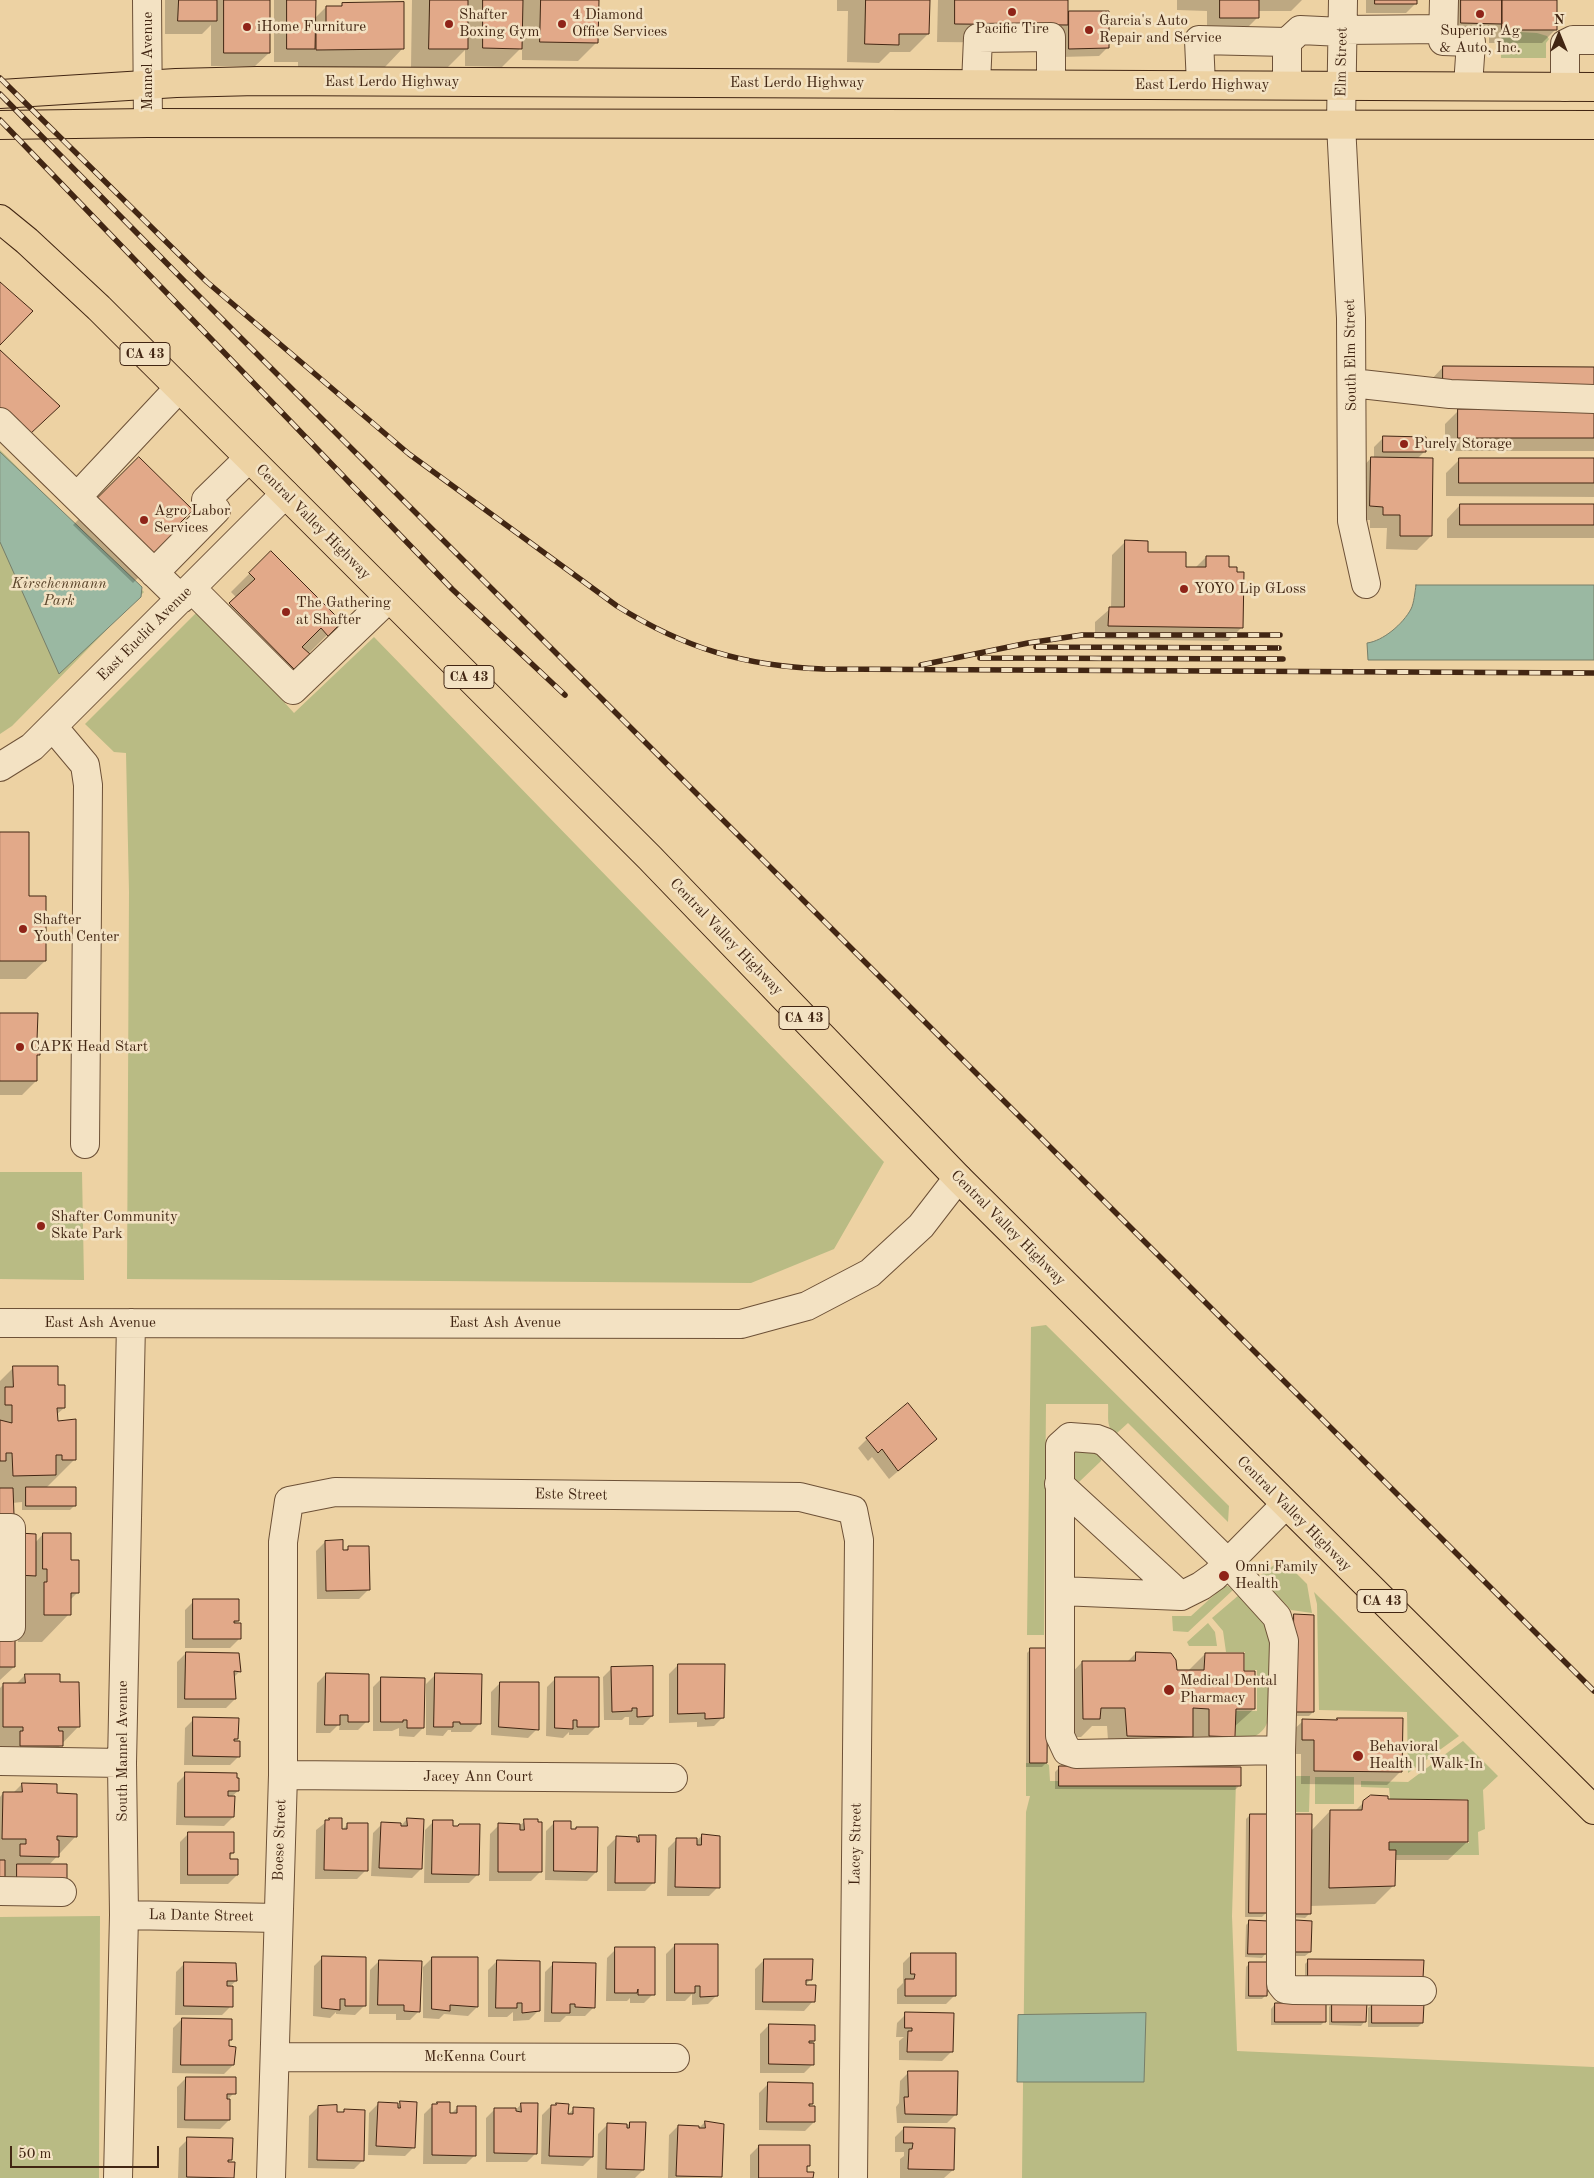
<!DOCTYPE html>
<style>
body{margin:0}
#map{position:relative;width:1594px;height:2178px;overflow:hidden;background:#edd2a3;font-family:"Old Standard TT",serif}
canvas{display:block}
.north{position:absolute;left:1534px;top:10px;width:50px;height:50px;-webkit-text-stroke:4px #f3e2c3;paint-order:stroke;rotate:0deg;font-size:14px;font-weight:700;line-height:20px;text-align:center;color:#422613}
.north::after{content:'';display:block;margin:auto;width:18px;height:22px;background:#422613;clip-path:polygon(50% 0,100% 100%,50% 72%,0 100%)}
.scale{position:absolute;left:10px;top:2146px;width:149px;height:22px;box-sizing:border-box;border:2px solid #422613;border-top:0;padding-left:6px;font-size:15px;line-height:18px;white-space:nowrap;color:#422613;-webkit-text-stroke:4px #f3e2c3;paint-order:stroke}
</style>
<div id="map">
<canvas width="1594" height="2178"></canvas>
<div class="north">N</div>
<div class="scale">50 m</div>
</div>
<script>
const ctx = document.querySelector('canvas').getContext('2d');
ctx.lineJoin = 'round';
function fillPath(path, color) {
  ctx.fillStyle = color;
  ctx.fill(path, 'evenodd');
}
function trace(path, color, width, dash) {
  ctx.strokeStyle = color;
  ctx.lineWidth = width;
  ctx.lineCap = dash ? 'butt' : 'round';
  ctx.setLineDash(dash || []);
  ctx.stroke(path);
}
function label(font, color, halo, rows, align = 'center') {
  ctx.font = font + ' "Old Standard TT",serif';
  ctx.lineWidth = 5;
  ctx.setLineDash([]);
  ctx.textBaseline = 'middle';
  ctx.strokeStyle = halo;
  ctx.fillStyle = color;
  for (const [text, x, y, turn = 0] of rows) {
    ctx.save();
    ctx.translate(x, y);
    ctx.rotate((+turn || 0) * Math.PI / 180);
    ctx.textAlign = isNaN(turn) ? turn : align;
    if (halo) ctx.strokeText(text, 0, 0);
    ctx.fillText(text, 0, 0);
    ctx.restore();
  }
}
const green = new Path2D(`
 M1501,31L1537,33L1547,36L1549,39L1546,43V58H1501Z
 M0,450L144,592L12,726L0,734Z
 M197,612L204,613L294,713L374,637L884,1162L834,1249L751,1283L127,1279L129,892L126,753L114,752L85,724Z
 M0,1172H82L84,1280L0,1279Z
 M1046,1325L1229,1506L1228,1522L1128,1423L1117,1433C1105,1430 1109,1415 1108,1404H1046L1044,1635H1027L1031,1327Z
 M1092,1448L1102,1458L1101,1461L1079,1482L1072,1476V1449Z
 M1282,1559L1307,1584L1312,1613L1291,1610L1258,1577Z
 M1224,1586H1228L1233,1590L1188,1632L1173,1631L1172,1616H1191Z
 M1314,1592L1459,1736L1408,1773L1407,1712L1319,1710L1317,1604Z
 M1239,1595L1265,1621L1269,1634V1711C1269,1733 1254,1738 1236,1743V1711H1257V1670H1245V1652H1226L1223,1631L1212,1618Z
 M1208,1623L1215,1632L1217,1646H1189L1187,1642Z
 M1463,1741L1498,1776L1483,1790L1485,1829L1478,1832L1479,1855H1389V1843H1469L1468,1799H1390L1389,1788L1361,1787V1781L1408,1782Z
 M1026,1763H1046L1049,1765L1050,1781H1236L1232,1916L1237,2051L1594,2067V2178H1022L1026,1812L1030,1796H1026Z
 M1295,1776H1310L1309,1812H1295Z
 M1315,1777H1354V1804H1315Z
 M100,1916L99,2178H0V1917Z`);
const water = new Path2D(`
 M0,452L142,587L141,597L59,674L0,542Z
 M1416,585H1594V660H1368L1367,643C1383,641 1403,624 1411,609C1414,603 1415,592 1416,585Z
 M1146,2013L1144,2082H1017L1018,2015Z`);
const shadow = new Path2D(`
 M165,0H269V53L255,66H211V25L202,34H165Z
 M274,0H315L314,19L326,7H340L343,4L403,48L385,67L298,68V62H274Z
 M412,0H597V42L578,61L522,60V47L502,67L465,66V50L448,67H411Z
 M837,0H929L928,34L910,52H890L879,63L847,62L848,11H837Z
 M938,0H1067V16L1070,13L1108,47L1099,56L1060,57L1048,43L937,42Z
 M1177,0H1302L1291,11H1258V17L1244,31H1207V11L1177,10Z
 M1366,0H1415V4L1406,13H1366Z
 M1448,0H1556V29L1542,43H1489V37L1448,36Z
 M1443,367L1594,368L1430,381Z
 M1459,410H1594V451H1445V424Z
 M1383,438L1425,451L1417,459L1431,536L1417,550L1386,549L1387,528H1370V520H1356L1358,472L1371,458L1374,459V447Z
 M139,459L171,530L178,537L133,583L73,525Z
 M1460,459L1594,460V497L1446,496V473Z
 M1460,505H1594V538H1447V519Z
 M1125,542L1146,553L1185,568H1195L1206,557L1228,568L1242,627L1228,641L1095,639V622L1111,608L1112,555Z
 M271,552L340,622L275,687L212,623L237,598L231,592Z
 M0,834L28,898L45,961L26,979H0Z
 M0,1014L36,1041L39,1054L36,1057V1081L22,1095H0Z
 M13,1368L57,1386L64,1408L56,1415V1423L75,1459L46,1488L74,1506L70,1510H22V1502L12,1503L0,1527V1381Z
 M867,1439H936L889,1479L872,1457L868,1461L858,1448Z
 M43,1534L70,1561L78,1592L69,1601V1614L42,1642H18L16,1596L35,1543Z
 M325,1542L342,1551L349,1548L368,1590L359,1599H317L316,1551Z
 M194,1601L238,1621L234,1624L239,1639L230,1648H185V1610Z
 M1295,1616L1313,1712L1309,1716H1290L1291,1620Z
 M0,1639L14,1667L0,1680Z
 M1031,1649L1046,1763L1042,1767H1026L1027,1653Z
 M186,1653L240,1671L233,1678L235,1699L226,1708H177V1662Z
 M1136,1653L1176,1671H1188L1205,1654L1243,1672L1254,1709L1234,1727V1736L1215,1755L1191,1754V1737L1173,1755L1109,1754L1107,1726H1092L1081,1737H1065L1064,1681L1082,1662H1127Z
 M678,1665L723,1717L714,1726L697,1727V1722L669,1723V1674Z
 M612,1668L652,1716L643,1725H629V1717H625L622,1720H604L603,1677Z
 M326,1674L367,1721L358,1730H339L340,1723L330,1733H316L317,1683Z
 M25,1675L59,1683L78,1727L34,1773H0V1688L4,1684H16Z
 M435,1675L480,1723L471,1732H451V1730H448L443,1736L426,1735V1684Z
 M382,1678L423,1728L414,1737L399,1736V1728L392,1731H373V1687Z
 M556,1678L597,1726L588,1735H569V1732L563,1738L546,1736L547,1687Z
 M500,1683L537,1729L528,1738L491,1735V1692Z
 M194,1719L237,1739L233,1742L239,1756L230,1765H184L185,1728Z
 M1303,1721L1401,1771L1387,1785L1301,1784V1754H1289V1734Z
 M1059,1768L1239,1786L1235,1790L1055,1789V1772Z
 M186,1774L238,1791L231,1797L233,1817L224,1826L176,1825L177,1783Z
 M22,1784L56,1794L76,1836L48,1866L66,1865L0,1883V1797L3,1793H13Z
 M1366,1800L1387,1801L1467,1842L1448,1860H1394V1885L1375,1904L1310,1906V1913L1305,1918L1290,1917L1311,1831L1330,1811L1354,1812Z
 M1250,1815L1266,1913L1262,1917H1245L1246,1819Z
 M330,1819L341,1831L348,1824L366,1870L357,1879H315L316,1830Z
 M407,1819L421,1869L412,1878L371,1876L373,1833L382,1824L400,1827Z
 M434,1821L451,1827H457L459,1825L478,1874L469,1883H424L425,1830Z
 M525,1821L540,1872L531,1881H489L490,1834L499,1825L518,1827Z
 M555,1822L570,1830H574L577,1828L596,1872L587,1881L545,1880L546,1831Z
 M189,1833L233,1853L229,1857L237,1875L228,1884H180V1842Z
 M702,1835L718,1887L709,1896H667L668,1848L677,1839L696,1842Z
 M640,1837L654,1882L645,1891H607V1847L616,1838L636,1840Z
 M1250,1921L1266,1953L1262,1958L1245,1957L1246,1925Z
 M1296,1922L1310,1952L1305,1956H1291L1292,1926Z
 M675,1945L717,1995L708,2004L692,2005V1994L685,2001H666V1954Z
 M616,1949L653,1994L644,2003H630V1998L627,2001H606L607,1958Z
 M912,1954L955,1995L946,2004H897V1989L903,1983V1963Z
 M323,1957L364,2006L355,2015L336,2014V2012L330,2018L313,2016L314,1966Z
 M432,1958L477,2007L468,2016L444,2014L439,2019L423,2018V1967Z
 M764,1960L811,1979L804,1986L813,2001L804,2011L755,2010V1969Z
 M1309,1960L1418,1982L1305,1981V1964Z
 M379,1961L419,2011L410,2020H396V2014H369L370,1970Z
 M497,1961L538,2011L529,2020L513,2021V2012L507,2017H488V1970Z
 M185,1963L236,1981L229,1987L231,2006L222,2015H175L176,1972Z
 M554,1963L594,2007L585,2016H566L560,2022H544L545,1972Z
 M1250,1963L1266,1995L1262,1999H1245L1246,1967Z
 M1333,2003L1365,2021L1361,2026L1329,2025V2007Z
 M1275,2004L1325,2021L1321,2025H1271V2009Z
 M1373,2004L1422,2023L1418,2027H1368V2008Z
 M906,2014L951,2052L942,2061L899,2060V2041L904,2037H896L897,2023Z
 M182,2019L230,2039L228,2042L233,2065L224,2074L172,2073L173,2028Z
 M769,2025L814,2041L811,2044L813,2064L804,2073H760V2034Z
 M909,2072L956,2114L947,2123H897L896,2107L899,2103L900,2081Z
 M186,2078L234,2093L227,2100L229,2120L220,2129L177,2128V2087Z
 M768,2084L812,2104L808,2107L814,2122L805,2131L759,2130V2093Z
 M401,2103L414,2147L405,2156L368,2155L369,2113L378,2104L397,2107Z
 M521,2104L536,2153L527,2162H486V2118L495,2109L516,2110Z
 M433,2105L449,2116L457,2108L475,2155L466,2164H423L424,2114Z
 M551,2106L567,2115L574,2109L592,2157L583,2166L541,2164L542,2115Z
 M318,2107L335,2113H342L344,2111L363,2160L354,2169L308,2168L309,2116Z
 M705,2122L721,2177L668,2178L669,2135L678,2126L697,2130Z
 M630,2123L643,2170L635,2178H597L598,2134L607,2125H628Z
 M904,2128L953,2170L944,2178H900V2159L904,2156V2152H895V2137Z
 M188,2139L231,2159L228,2163H234L233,2178H178L179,2148Z
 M759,2146L809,2166L805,2169V2174L812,2178H750V2155Z`);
const building = new Path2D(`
 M179,0H217V21H178Z
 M224,0H270V53H224Z
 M287,0H316L315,49H287Z
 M430,0H468V49H429Z
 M483,0H523L522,49L483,48Z
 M541,0H599L598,43L540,42Z
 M866,0H930L929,34H899V45L865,44Z
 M955,0H1068V25L955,24Z
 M1220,0H1259V18H1220Z
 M1375,0H1417V4H1375Z
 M1461,0H1502V24L1461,23Z
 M1502,0H1557V30H1502Z
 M404,2V49L316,50V26H326V6H342V3Z
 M1069,11H1109V48L1069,49Z
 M0,282L33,311L0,345Z
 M0,350L60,406L30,434L0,407Z
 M1443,366L1594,367V388L1443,387Z
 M1458,409H1594V438H1458Z
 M1383,436L1426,437V452H1383Z
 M139,457L193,510L173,530L180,537L152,566L90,506Z
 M1371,457L1433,458L1432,536H1400V515H1383V507L1370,506Z
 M1459,458H1594V483H1459Z
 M1460,504H1594V525H1460Z
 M1125,540L1148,541V552H1186V567H1206V556H1229V567H1237V572H1244L1243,628L1108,626L1109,607H1124Z
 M271,551L342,622L328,636L321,628L302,647L310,654L294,669L229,603L255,579L249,573Z
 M0,832H29V896H46V961H0Z
 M0,1013H38L37,1040H40V1055H37V1081H0Z
 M13,1366H58V1385H65V1408H57L58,1421L76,1419V1460H62V1455H56V1475L13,1476L12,1453H6V1461H0V1420L12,1423V1405H5V1387H13Z
 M908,1403L937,1439L898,1471L882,1449L878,1453L866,1438Z
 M26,1487H76V1506H26Z
 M0,1488H13L14,1515H0Z
 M18,1533L36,1534V1576L17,1575Z
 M43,1533H71V1560H79V1593H71V1615H44V1582H47V1569H43Z
 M343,1540V1550H348V1546H369L370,1590L326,1591L325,1541Z
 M193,1599H239V1621H234V1623H241V1639H193Z
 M1294,1614L1314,1615V1712H1294Z
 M0,1637H15V1667H0Z
 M1030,1648H1048L1047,1763H1030Z
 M186,1652L239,1653L241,1672L234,1671L236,1699H185Z
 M1136,1652L1171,1653L1176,1660L1177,1670H1204L1205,1653H1244V1671H1255V1709H1236L1235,1737L1209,1736V1709L1193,1708V1737L1127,1736L1125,1708H1101L1100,1719H1083L1082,1661H1135Z
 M678,1664H725L724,1718L705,1719V1713L678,1714Z
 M653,1666V1716L637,1717V1708H632V1711L612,1712L611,1667Z
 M326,1673L369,1674V1722H348V1715H340V1725H325Z
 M435,1673L482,1674L481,1724H460V1722H453V1727H434Z
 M25,1674H60V1682H79L80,1727H58L59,1731H63V1746H20V1731H23V1727H3V1683H25Z
 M381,1677L425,1678L424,1728H407V1720H403V1722H381Z
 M555,1677H599V1727H577V1720H573V1729L555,1728Z
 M500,1682H539V1730L499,1727Z
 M193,1717L239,1718L238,1739H234V1741H240V1757L193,1756Z
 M1337,1718H1403L1402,1772L1314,1771V1740H1302V1719L1337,1720Z
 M1059,1766L1241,1767V1786H1059Z
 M185,1772L237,1773V1778H239V1791H228V1796H235L234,1817H185Z
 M22,1783L57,1784V1793L77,1794V1837L57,1836V1840H59V1857L20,1856V1844H26V1839H2L3,1792H22Z
 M1371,1795L1388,1796V1799L1468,1800V1842H1389V1850H1396L1395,1886L1329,1888L1330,1810H1362L1363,1801Z
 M1250,1814H1268L1267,1913H1249Z
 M1294,1814H1312L1311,1914H1293Z
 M329,1818H342V1829H347V1823H368V1871L324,1870L325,1820H329Z
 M407,1818L424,1819L422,1869L379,1868L381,1822L401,1823V1826H407Z
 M524,1819H538V1822H542V1872H498V1823L520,1824V1830H524Z
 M433,1820H453V1826H458L459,1824H480L479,1875L432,1874Z
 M554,1821H571V1829H576V1827H598L597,1872L554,1871Z
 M188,1832H234V1853H230V1859H238V1875H188Z
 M702,1834L720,1836V1888L675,1887L676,1838H697V1845H701Z
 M639,1835H656L655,1883H615L616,1836L637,1837V1842H639Z
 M0,1860H5V1879H0Z
 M17,1864H67V1882L17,1883Z
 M1249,1920L1268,1921L1267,1954H1248Z
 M1296,1920L1312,1921L1311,1952H1295Z
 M675,1944H718V1996L700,1997V1986H695V1993H675Z
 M615,1947H655V1995H638V1989L637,1993H615Z
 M911,1953H956V1996H905V1979H914L915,1974H911Z
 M322,1956L366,1957V2006H345V1999H340V2010L322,2008Z
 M432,1957H478V2007L450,2005V2011L432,2009Z
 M764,1959H813L812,1980H806V1985H816L815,2002H763Z
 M1308,1959L1424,1960L1423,1978H1308Z
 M379,1960L422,1961L420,2012L404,2011V2005H378Z
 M497,1960L540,1961V2011L522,2013V2003H517V2008H496Z
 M184,1962L236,1963L237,1981H227V1986H233V2007L184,2006Z
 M553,1962L596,1963L595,2008L575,2007V2004H570V2013H552Z
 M1249,1962H1268L1267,1996H1249Z
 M1332,2002H1367L1366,2022H1332Z
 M1372,2002L1424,2003L1423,2023H1372Z
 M1275,2003H1326V2022H1275Z
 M905,2012L954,2013L953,2052H907L908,2031H912V2028H905Z
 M182,2018L232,2019V2040H229V2046L236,2047L234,2065H181Z
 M769,2024L815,2025V2041H809V2043H814V2065L769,2064Z
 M908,2071H958L957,2115L905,2114L904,2097H908Z
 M186,2077H236V2094H227V2099H230V2120H185Z
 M768,2082L813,2083V2104H809V2106H815V2122H767Z
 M400,2101L417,2102L415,2148L376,2146L378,2102L398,2103V2108H400Z
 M437,2102H450V2113H457V2106H476V2156L432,2155V2104H437Z
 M521,2103H538L537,2154L494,2153V2108H516V2111L521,2112Z
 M556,2103L569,2104L568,2114H573V2107L594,2108L593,2157L549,2156L551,2105H556Z
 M337,2105V2112H344V2109L365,2110L364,2161L317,2160L318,2106Z
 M705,2121L724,2124L722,2177L676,2176L678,2125L699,2126V2128H705Z
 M630,2122H646L644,2170L606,2169L607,2123L627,2124V2128H629Z
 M904,2127L955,2128L954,2170L908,2169L909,2149H912L913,2143H904Z
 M187,2137L233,2138L232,2160H228V2162H235L234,2178L187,2177Z
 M759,2145H810V2166H807V2172H814L813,2178H759Z`);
const minor = new Path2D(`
 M147,0L148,123
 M1343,0L1341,124L1351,318L1352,521L1366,584
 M1444,0L1443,41L1471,42L1468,86
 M1342,30L1444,29
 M1287,42L1300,30L1342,32
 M976,84L978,38L1051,37V84
 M1201,85L1199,40L1287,42V85
 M1565,87V44L1573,40H1594
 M1352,383L1450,394L1594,399
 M0,422L181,599
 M77,497L179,388
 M154,573L216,510L206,500L249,458
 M191,588L293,690L389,598
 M53,727L85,765L88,785L85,1144
 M0,767L32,747L285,494
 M0,1323L741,1324L807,1306L870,1273L921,1226L958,1178
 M1059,1484L1181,1596
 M1285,1505L1215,1576L1201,1586L1181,1596L1060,1591V1736L1067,1751L1076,1754L1281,1750V1984L1285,1989L1294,1990L1422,1991
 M0,1528H11V1627H0
 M1060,1591V1446L1070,1437L1097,1439L1105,1442L1228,1563L1277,1617L1284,1641L1281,1750
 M0,1761L122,1763
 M283,1775L673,1778
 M0,1891L62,1892
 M124,1915L278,1918
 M275,2057L675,2058
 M118,2178L124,1915L122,1763L131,1323
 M271,2178L283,1775V1542L289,1501L335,1492L800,1497L853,1510L859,1540L853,2178`);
const major = new Path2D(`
 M0,94L176,83L257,81L1594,87
 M0,125L148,123L1594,125
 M0,219L27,241L99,308L650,858L958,1178L1594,1810`);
const rail = new Path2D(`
 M0,78L207,282L409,454L617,606C684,648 744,666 823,669L1594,673
 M0,94L195,292L1594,1691
 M0,120L452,589L565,695
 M1036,647L1279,648
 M980,658L1283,659
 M921,665L1028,643L1082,635H1280`);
const markers = [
 [1012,12,5,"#8f2418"],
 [1480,14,5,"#8f2418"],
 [449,24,5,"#8f2418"],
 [562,24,5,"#8f2418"],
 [247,27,5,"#8f2418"],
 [1089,30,5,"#8f2418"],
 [1404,444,5,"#8f2418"],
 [144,520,5,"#8f2418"],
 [1184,589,5,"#8f2418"],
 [286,612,5,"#8f2418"],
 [23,929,5,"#8f2418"],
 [20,1047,5,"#8f2418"],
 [41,1226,5,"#8f2418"],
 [1224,1576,6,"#8f2418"],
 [1169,1690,6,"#8f2418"],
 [1358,1756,6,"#8f2418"]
];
const shields = [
 [145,354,50],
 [469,677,50],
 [804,1018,50],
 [1382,1601,50]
];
const shieldNames = [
 ["CA 43",145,354],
 ["CA 43",469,677],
 ["CA 43",804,1018],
 ["CA 43",1382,1601]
];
const poiNames = [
 ["Shafter",459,15],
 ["Boxing Gym",459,32],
 ["4 Diamond",572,15],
 ["Office Services",572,32],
 ["Garcia's Auto",1099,21],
 ["Repair and Service",1099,38],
 ["iHome Furniture",257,27],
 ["Pacific Tire",1012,29,"center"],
 ["Superior Ag",1480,31,"center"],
 ["& Auto, Inc.",1480,48,"center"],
 ["Purely Storage",1414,444],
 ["Agro Labor",154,511],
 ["Services",154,528],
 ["YOYO Lip GLoss",1194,589],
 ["The Gathering",296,603],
 ["at Shafter",296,620],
 ["Shafter",33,920],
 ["Youth Center",33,937],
 ["CAPK Head Start",30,1047],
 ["Shafter Community",51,1217],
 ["Skate Park",51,1234],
 ["Omni Family",1235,1567],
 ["Health",1235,1584],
 ["Medical Dental",1180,1681],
 ["Pharmacy",1180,1698],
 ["Behavioral",1369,1747],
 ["Health || Walk-In",1369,1764]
];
const streetNames = [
 ["Mannel Avenue",148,61,-90],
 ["Elm Street",1342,62,-89],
 ["East Lerdo Highway",392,82],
 ["East Lerdo Highway",797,83],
 ["East Lerdo Highway",1202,85],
 ["South Elm Street",1351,355,-91],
 ["Central Valley Highway",313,522,45],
 ["East Euclid Avenue",145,634,-45],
 ["Central Valley Highway",726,937,46],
 ["Central Valley Highway",1008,1228,45],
 ["East Ash Avenue",100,1323],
 ["East Ash Avenue",505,1323],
 ["Este Street",571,1495,1],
 ["Central Valley Highway",1294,1514,45],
 ["South Mannel Avenue",123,1751,-90],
 ["Jacey Ann Court",478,1777],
 ["Boese Street",280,1840,-88],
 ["Lacey Street",856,1844,-89],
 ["La Dante Street",201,1916,1],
 ["McKenna Court",475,2057]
];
const parkNames = [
 ["Kirschenmann",59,584],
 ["Park",59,601]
];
fillPath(green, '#b9bb84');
fillPath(water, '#9ab8a2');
trace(water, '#777e69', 1);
fillPath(shadow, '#0003');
fillPath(building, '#e2a989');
trace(building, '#422613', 1);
trace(minor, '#6d5137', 30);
trace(major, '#422613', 30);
trace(minor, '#f3e2c3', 28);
trace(major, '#edd2a3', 28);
trace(rail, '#422613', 5.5);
trace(rail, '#f3e2c3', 4, [11]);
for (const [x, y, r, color] of markers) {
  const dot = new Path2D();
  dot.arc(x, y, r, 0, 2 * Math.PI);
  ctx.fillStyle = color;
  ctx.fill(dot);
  trace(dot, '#f3e2c3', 2);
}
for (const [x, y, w] of shields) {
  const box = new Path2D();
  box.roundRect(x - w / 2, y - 11.5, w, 23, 4);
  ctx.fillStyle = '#f3e2c3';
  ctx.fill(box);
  trace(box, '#422613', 1);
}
label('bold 14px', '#422613', null, shieldNames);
label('15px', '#422613', '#f3e2c3', poiNames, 'left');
label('15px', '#422613', '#f3e2c3', streetNames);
label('italic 15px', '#5a442a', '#f3e2c3', parkNames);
</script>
